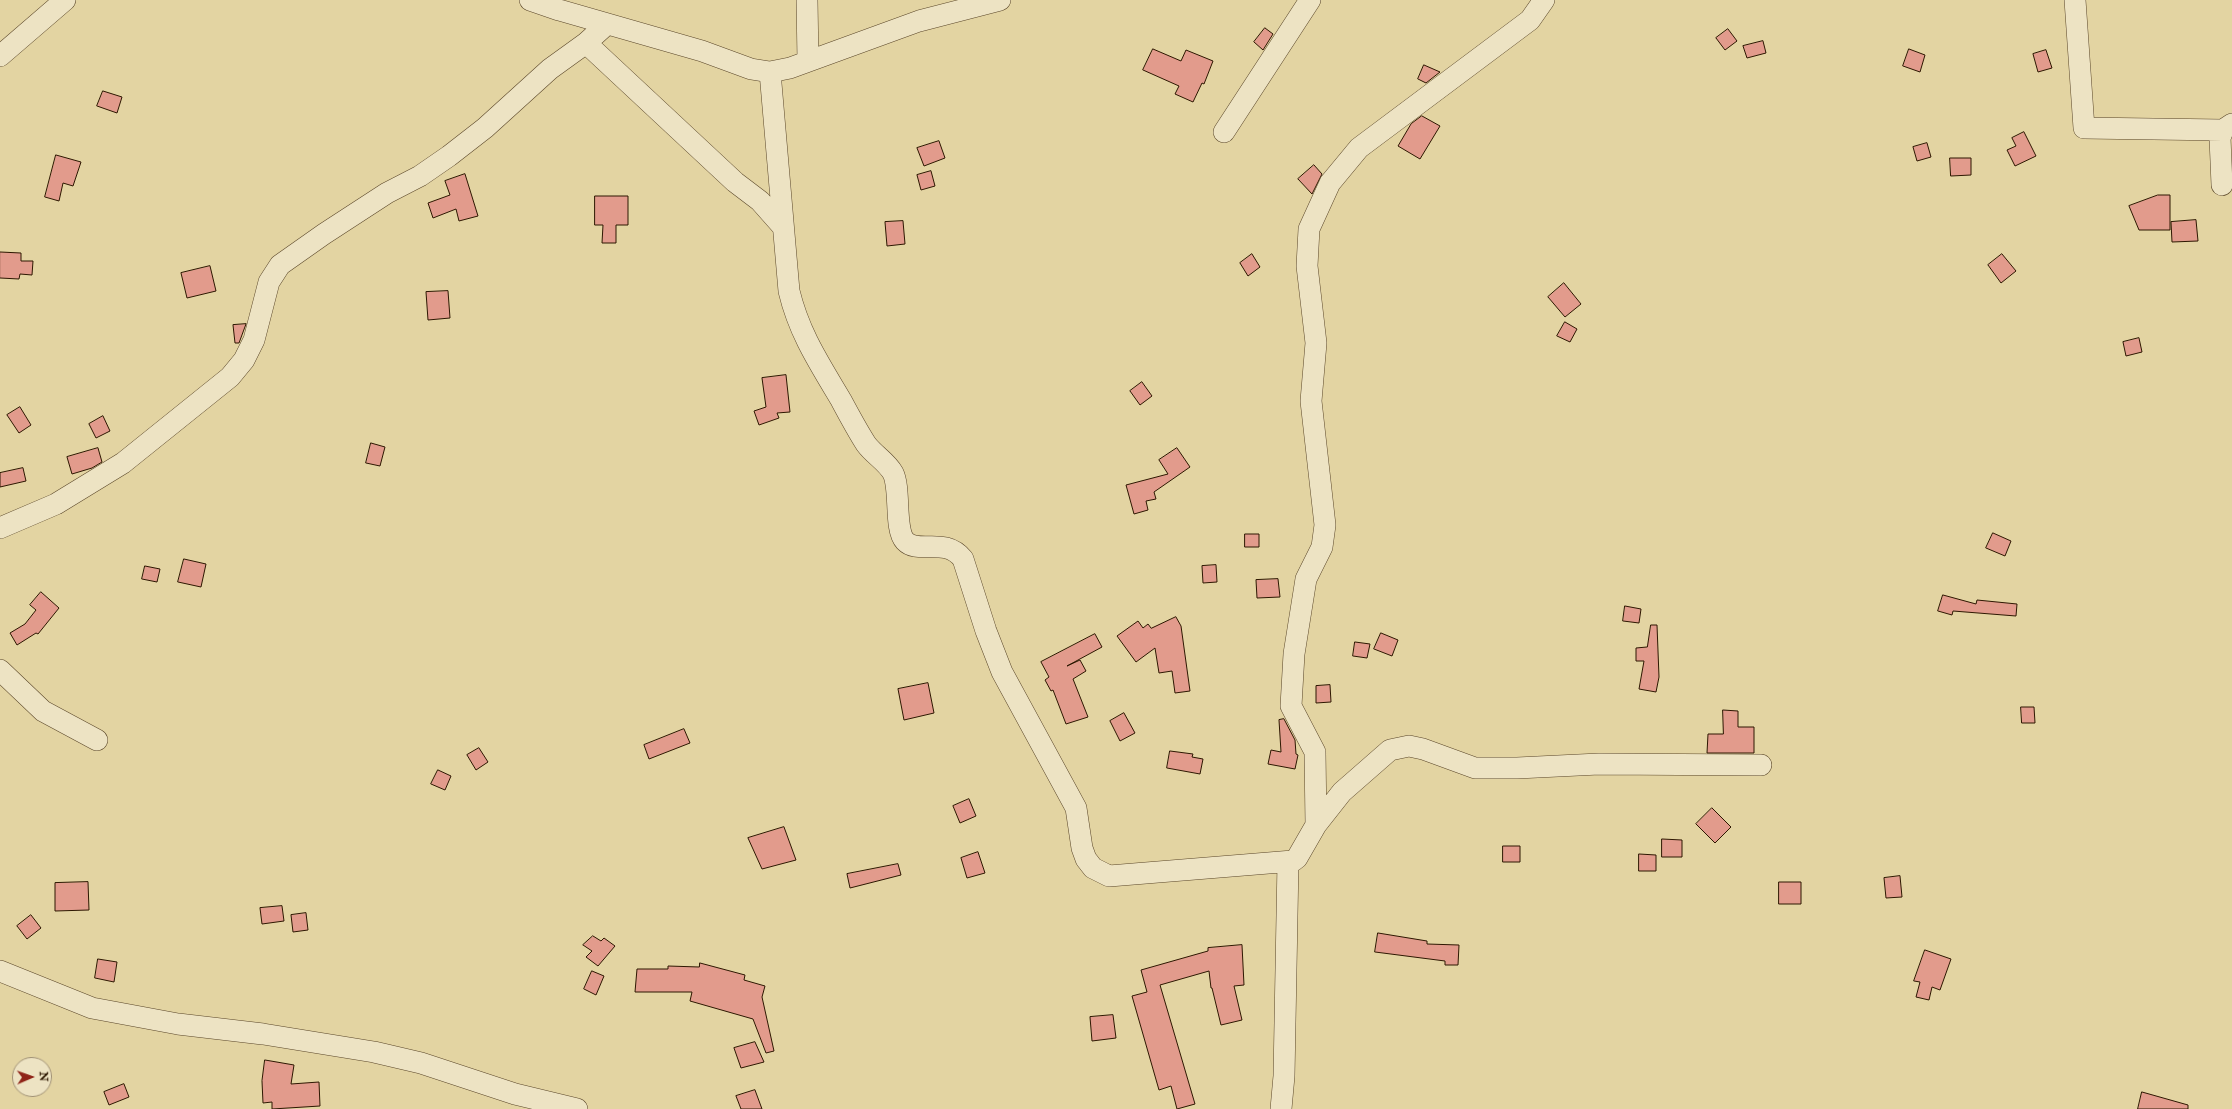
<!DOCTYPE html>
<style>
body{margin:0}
#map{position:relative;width:2232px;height:1109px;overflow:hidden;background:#e3d4a2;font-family:"IM FELL Double Pica",serif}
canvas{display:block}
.north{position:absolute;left:12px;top:1057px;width:40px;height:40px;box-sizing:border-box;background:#ede3c3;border:1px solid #a09175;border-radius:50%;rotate:88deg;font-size:11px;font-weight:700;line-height:16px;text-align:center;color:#2d1701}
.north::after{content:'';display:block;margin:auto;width:14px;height:18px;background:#8f2418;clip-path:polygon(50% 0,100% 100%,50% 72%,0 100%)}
</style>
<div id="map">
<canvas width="2232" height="1109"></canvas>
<div class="north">N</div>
</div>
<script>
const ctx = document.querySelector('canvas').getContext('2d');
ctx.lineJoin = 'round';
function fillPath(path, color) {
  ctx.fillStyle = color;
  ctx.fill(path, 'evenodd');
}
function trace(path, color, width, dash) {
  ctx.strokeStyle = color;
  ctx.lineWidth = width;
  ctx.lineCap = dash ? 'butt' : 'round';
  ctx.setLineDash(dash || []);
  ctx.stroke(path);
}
const building = new Path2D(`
 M1265,28L1273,34L1263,50L1254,42Z
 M1728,29L1737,41L1725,50L1716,38Z
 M1763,41L1766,53L1747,58L1743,46Z
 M1153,49L1181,61L1186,50L1213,61L1204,84L1202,83L1193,102L1175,94L1179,86L1143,70Z
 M1909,49L1925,55L1920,72L1903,66Z
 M2046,50L2052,68L2038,72L2033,54Z
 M1424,65L1440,72L1426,83L1418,79Z
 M103,91L122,97L117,113L97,106Z
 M1422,116L1440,126L1420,159L1398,146L1411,124Z
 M2024,132L2036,156L2015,166L2007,150L2016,146L2012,138Z
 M939,141L945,158L924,166L917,148Z
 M1927,143L1931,157L1917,161L1913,147Z
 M56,155L81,162L73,186L63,183L59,201L45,197Z
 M1950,158H1971V175L1951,176Z
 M1314,165L1322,174L1312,194L1298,179Z
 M931,171L935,186L921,190L917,175Z
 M465,174L478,216L459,221L456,209L433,218L428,203L450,195L445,181Z
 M2158,195H2170V230H2139L2129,206Z
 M595,196H628V225H616V243H602L603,225H595Z
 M2196,220L2198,241L2172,242L2171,222Z
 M903,221L905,244L887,246L885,222Z
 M0,252L21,253V261H33L32,275L20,274L19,279L0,278Z
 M1252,254L1260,267L1248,276L1240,263Z
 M2002,254L2016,271L2001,283L1988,265Z
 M210,266L216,291L187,298L181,273Z
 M1564,283L1581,304L1565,317L1548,297Z
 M448,291L450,318L428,320L426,292Z
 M1565,322L1577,329L1570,342L1557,336Z
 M246,324L239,343H235L233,325Z
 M2139,338L2142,352L2126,356L2123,342Z
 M786,375L790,412L777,413L779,418L759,425L754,411L766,407L762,378Z
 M1142,382L1152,396L1140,405L1130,391Z
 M20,407L31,425L19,433L7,415Z
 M103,416L110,431L96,438L89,424Z
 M371,443L385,447L380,466L366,463Z
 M98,448L102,462L92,468L72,474L67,457Z
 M1177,448L1190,467L1154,492L1156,499L1146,501L1148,510L1134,514L1126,485L1168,474L1159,460Z
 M23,468L26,481L0,487V473Z
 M1993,533L2011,541L2005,556L1986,548Z
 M1245,534H1259V547H1245Z
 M184,559L206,564L201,587L178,582Z
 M1216,565L1217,582L1203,583L1202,566Z
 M145,566L160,569L157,582L142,579Z
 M1278,579L1280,597L1257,598L1256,580Z
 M41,592L59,608L38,634L36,633L17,645L10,633L25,624L36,610L30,605Z
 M1943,595L1976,604L1977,600L2017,604L2016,616L1953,611L1952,615L1938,611Z
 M1625,606L1641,609L1639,623L1623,621Z
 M1176,617L1181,626L1190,691L1175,693L1172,671L1159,673L1155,648L1136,662L1117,636L1138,621L1143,628L1148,624L1151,628Z
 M1651,625H1657L1659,677L1656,692L1639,689L1644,661H1636V648L1647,647Z
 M1381,633L1398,640L1392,656L1374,649Z
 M1095,634L1102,647L1067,666L1080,660L1086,671L1073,679L1088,717L1066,724L1053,690L1051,691L1045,680L1049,677L1041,662Z
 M1355,642L1370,644L1367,658L1353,656Z
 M928,683L934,713L904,720L898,689Z
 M1330,685L1331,702L1316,703V686Z
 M2021,707H2034L2035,723H2022Z
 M1723,710L1738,711V727H1754V753H1707L1708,734H1723Z
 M1124,713L1135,733L1120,741L1110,721Z
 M1284,719L1295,740L1296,754L1298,755L1295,769L1268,764L1271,750L1281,752L1279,720Z
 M684,729L690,743L649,759L644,745Z
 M479,748L488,762L476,770L467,755Z
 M1170,751L1193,754L1192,757L1203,759L1200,774L1167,768Z
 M438,770L451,776L445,790L431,784Z
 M969,799L976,816L960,823L953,806Z
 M1712,808L1731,827L1715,843L1696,824Z
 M784,827L796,860L762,869L748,838Z
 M1662,839L1682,840V857H1662Z
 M1503,846H1520V862H1503Z
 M978,852L985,873L967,878L961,858Z
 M1639,854L1656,855V871H1639Z
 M898,864L901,875L850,888L847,874Z
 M1900,876L1902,897L1886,898L1884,878Z
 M88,882L89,910L55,911V883Z
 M1779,882H1801V904H1779Z
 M282,906L284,921L262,924L260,908Z
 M306,913L308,930L293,932L291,915Z
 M31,915L41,928L27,939L17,926Z
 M1378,933L1427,941V944L1459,945L1458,965H1445V961L1375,952Z
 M593,936L601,941L604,938L615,946L598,966L586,957L592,951L583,945Z
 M1242,945L1244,985L1234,986L1242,1020L1221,1025L1212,988H1211L1209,971L1160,985L1195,1104L1177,1109L1171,1086L1159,1090L1132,996L1147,992L1141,970L1208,951V948Z
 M1925,950L1951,959L1940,990L1932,987L1929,1000L1916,997L1920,982L1914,981Z
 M98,959L117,962L114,982L95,978Z
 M700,963L745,975L744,980L765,986L762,997L774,1051L766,1053L753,1019L690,1001L692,992H635L637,969H668V966L699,967Z
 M592,971L604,976L596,995L584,989Z
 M1113,1015L1116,1038L1092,1041L1090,1017Z
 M755,1042L764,1062L741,1068L734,1048Z
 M265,1060L294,1065L291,1084L319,1082L320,1106L272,1109V1102L263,1103L262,1081Z
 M124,1084L129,1097L109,1105L104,1092Z
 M755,1090L762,1109H741L736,1096Z
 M2142,1092L2188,1105V1109H2138Z`);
const minor = new Path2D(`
 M530,0L559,10L702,51L751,69L770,72L790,68L919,21L1000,0
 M807,0L808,61
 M2075,0L2084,128L2223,130
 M586,43L735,182L760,201L783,227
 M0,56L65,0
 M770,72L789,291C799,333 819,363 841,400C849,415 857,430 866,444C874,455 886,461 893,473C901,489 894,529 905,541C918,555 945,536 963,559L986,631L1002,672L1076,808L1082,848L1086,859L1093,868L1109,876L1293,861L1297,858L1316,825L1342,792L1390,750L1409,746L1423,749L1475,768H1517L1599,764L1761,765
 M1224,132L1310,0
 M2222,185L2220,138L2223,130L2232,124
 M0,528L56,504L123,463L230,377L244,360L254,340L269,282L280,265L324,234L387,193L420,176L449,156L485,128L550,69L586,43L607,24
 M0,670L43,711L97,740
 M1316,825L1315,752L1291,706L1294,654L1306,579L1322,547L1325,525L1311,401L1316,343L1307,266L1309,229L1330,183L1359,148L1530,20L1544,0
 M0,971L92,1008L178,1024L263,1034L374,1052L421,1063L515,1094L577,1109
 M1281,1109L1284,1076L1288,862`);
fillPath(building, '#e29b8c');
trace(building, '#2d1701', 1);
trace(minor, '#5a4629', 22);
trace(minor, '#ede3c3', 21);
</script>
